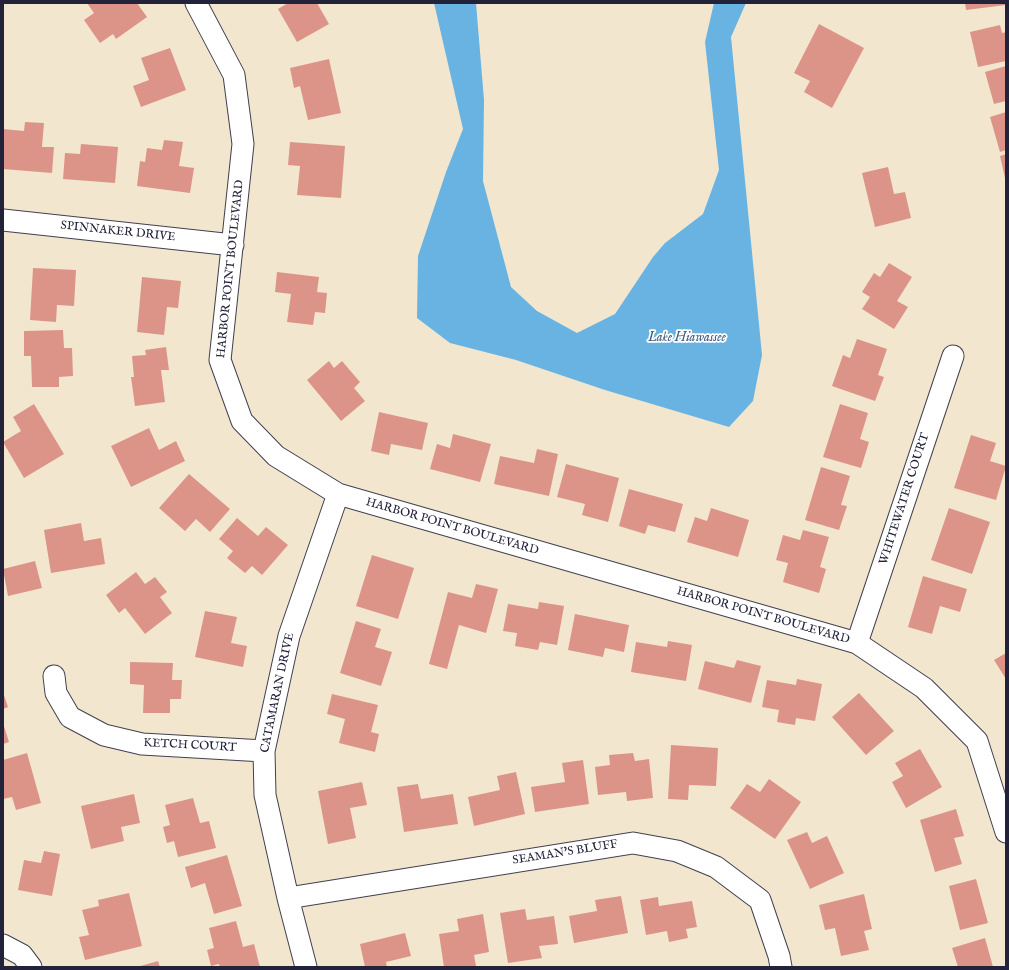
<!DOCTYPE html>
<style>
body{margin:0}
#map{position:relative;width:1009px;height:970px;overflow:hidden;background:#f2e7ce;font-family:"IM FELL English",serif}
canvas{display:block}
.frame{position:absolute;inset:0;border:4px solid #22223b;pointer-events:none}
</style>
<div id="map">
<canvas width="1009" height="970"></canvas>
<div class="frame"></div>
</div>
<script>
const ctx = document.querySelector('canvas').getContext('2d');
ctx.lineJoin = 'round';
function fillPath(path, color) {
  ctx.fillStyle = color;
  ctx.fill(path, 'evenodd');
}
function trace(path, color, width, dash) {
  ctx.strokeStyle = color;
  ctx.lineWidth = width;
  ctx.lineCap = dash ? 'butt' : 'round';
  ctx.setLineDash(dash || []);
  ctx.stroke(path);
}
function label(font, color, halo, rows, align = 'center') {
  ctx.font = font + ' "IM FELL English",serif';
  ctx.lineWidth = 3.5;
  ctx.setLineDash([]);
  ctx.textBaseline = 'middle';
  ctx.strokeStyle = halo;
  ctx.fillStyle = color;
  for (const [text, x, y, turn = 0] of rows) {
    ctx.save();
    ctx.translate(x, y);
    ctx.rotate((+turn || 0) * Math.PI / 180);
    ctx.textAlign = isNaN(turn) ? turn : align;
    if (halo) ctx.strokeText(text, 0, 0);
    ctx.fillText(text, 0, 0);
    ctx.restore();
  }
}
const water = new Path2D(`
 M434,3H476L484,100L483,181L511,287L537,311L577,333L615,314L653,257L665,243L703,214L719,170L705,42L714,3H746L731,37L762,355L753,401L729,427L605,390L516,360L450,343L417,318L418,256L446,172L463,129Z`);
const building = new Path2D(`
 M87,3H137L147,17L116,39L113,34L100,43L84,20L94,13Z
 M288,3H317L329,24L297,42L278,9Z
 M965,3H1006V5L966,10Z
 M819,24L864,48L832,108L804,92L810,81L794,73Z
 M1000,25L1002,33L1006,32V61L978,67L970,32Z
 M170,48L186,90L141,107L133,86L149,80L141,58Z
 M329,59L341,113L308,120L300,86L294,88L290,68Z
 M1006,66V101L994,104L985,72Z
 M1006,112V150L1000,152L990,117Z
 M25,122L44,123L42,147H54L52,173L3,169V129L24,131Z
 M164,140L183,142L179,166L194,168L190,193L137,186L140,161L145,162L147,148L162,150Z
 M290,142L345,146L341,198L297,195L300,166L288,165Z
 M81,144L118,147L115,183L63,179L65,153L80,154Z
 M1006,154V178H1005L1000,156Z
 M888,167L894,194L905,192L911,218L875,227L862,173Z
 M889,263L912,277L897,301L908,307L894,329L862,309L870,297L862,292L874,273L880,277Z
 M33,268L76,270L74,306L57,305L56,322L30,320Z
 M277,272L319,277L317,292L327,293L325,313L315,312L313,325L287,322L291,294L275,292Z
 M142,277L181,281L178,308L167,307L164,335L137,332Z
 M63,330L64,348H72L73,376L59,377V387H32L31,356H24V331Z
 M857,339L887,349L878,375L884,377L875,401L832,386L843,355L850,358Z
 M166,347L169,370H161L165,402L135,406L131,377H134L132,356L146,355L145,350Z
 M329,361L334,368L342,361L360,382L354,388L365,401L341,421L307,380Z
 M34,404L64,454L24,478L3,442L21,431L13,417Z
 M840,404L868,413L860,439L869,442L861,468L823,457Z
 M379,412L428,423L422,450L391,444L389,455L371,451Z
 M149,428L159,450L176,441L185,461L131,487L111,446Z
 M453,434L491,444L480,482L430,469L437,444L450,448Z
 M971,435L996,443L990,461L1006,466L996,500L954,488Z
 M537,449L558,454L549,496L494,484L500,456L534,463Z
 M566,464L619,478L608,522L582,515L585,504L557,497Z
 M821,467L850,476L841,505L847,506L839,530L805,520Z
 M189,474L230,509L210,532L196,519L185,531L159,508Z
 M629,489L683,504L675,532L648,525L645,534L619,526Z
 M711,508L749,520L738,557L687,542L695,517L707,521Z
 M949,508L990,522L972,574L931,560Z
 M237,518L258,536L266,527L288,545L262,575L252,566L245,573L227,558L233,551L219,539Z
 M81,523L84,541L101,538L105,564L51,573L44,530Z
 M803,530L829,537L820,567L826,569L819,593L783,582L788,563L776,560L783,535L800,540Z
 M372,555L414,568L398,619L356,606Z
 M35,561L42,588L8,596L3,569Z
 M136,572L145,584L155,577L167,592L160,597L172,613L145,634L125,608L119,613L106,595Z
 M923,576L967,589L960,612L940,606L932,634L908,627Z
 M476,584L498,589L486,633L459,625L447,669L429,664L448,592L472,598Z
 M539,602L564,606L557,645L540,642L538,650L515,646L517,633L503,631L508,604L538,609Z
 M205,611L237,617L231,643L247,646L243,667L195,657Z
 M575,614L629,625L624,652L605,648L603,657L568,650Z
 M356,621L381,629L375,647L392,652L381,686L340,673Z
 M668,641L692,645L686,681L631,672L636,642L667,647Z
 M1006,653V679L994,660Z
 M737,660L761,666L751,703L698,689L705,661L734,668Z
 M130,662L173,663L172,680H182L181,699H170V713H143L144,685L130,684Z
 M797,679L822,684L815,721L796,718L795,725L777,722L779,710L762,707L767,680L796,685Z
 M3,692L8,707L3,709Z
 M859,693L894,731L866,755L832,717Z
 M332,694L378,705L371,732L379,734L375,752L339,743L345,719L327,714Z
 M3,723L9,742L3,744Z
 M671,745L718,748L716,786L689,785L688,800L668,799Z
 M920,749L942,787L906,808L892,782L903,776L895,763Z
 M27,753L41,803L16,810L12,797L3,799V760Z
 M633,753L635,761L649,759L653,798L627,801L626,792L598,795L595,767L610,765L609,755Z
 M583,760L589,804L535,812L531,787L565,782L562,763Z
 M516,772L525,814L474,826L468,797L500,790L497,776Z
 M769,779L801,802L775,839L730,808L747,784L760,792Z
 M362,782L367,805L350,808L356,838L328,844L318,791Z
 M418,784L421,799L453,794L458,824L404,832L397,787Z
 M134,794L140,823L121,827L124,841L91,849L81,806Z
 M193,798L200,823L209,821L216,848L178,857L174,841L167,843L163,827L170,825L165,805Z
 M956,809L964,836L954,838L962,864L935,872L920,820Z
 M807,832L812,843L827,836L844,873L810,889L787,840Z
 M44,851L60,854L52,896L18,890L24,860L41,863Z
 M227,855L242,906L214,914L205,883L191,888L185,867Z
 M976,879L988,923L960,930L949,886Z
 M129,893L142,946L85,960L79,937L89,935L82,910L99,906L98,900Z
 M864,894L872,929L864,931L869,950L841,956L835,928L825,930L819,905Z
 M621,896L628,933L574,943L569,916L597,911L595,900Z
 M658,897L659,906L692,901L697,927L686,929L688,938L669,942L667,931L646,935L640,900Z
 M525,909L527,920L554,916L558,944L539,946L542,958L508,963L500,913Z
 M483,914L489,952L474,955L476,966L444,967L439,934L459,931L457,919Z
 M236,921L243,947L254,944L260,967H220L219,964L211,966L207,950L214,948L209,928Z
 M405,933L411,956L386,962L387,967H365L360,944Z
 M985,938L993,967H958L952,948Z
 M158,961L160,967H137Z`);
const street = new Path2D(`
 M196,3L234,75L243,144L220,360L242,421L276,456L338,494L857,643L924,688L977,741L1006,832
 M3,220L233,245
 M857,643L953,356
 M54,676L56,693L70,717L104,735L142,744L264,751
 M288,898L633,843L677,851L716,867L760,900L779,956L781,967
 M3,945L22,955L31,967
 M306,967L288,898L265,795L264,751L289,636L338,494`);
const streetNames = [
 ["SPINNAKER DRIVE",118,232,6],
 ["HARBOR POINT BOULEVARD",231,269,-84],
 ["WHITEWATER COURT",905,499,-72],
 ["HARBOR POINT BOULEVARD",452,527,16],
 ["HARBOR POINT BOULEVARD",763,616,16],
 ["CATAMARAN DRIVE",278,693,-78],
 ["KETCH COURT",190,746,3],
 ["SEAMAN'S BLUFF",565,853,-9]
];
const waterNames = [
 ["Lake Hiawassee",687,338]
];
fillPath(water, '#69b3e2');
fillPath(building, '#dc9489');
trace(street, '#414051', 23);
trace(street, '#fff', 21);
label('12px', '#22223b', '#fff', streetNames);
label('italic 13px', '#3e5c7e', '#fff', waterNames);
</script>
